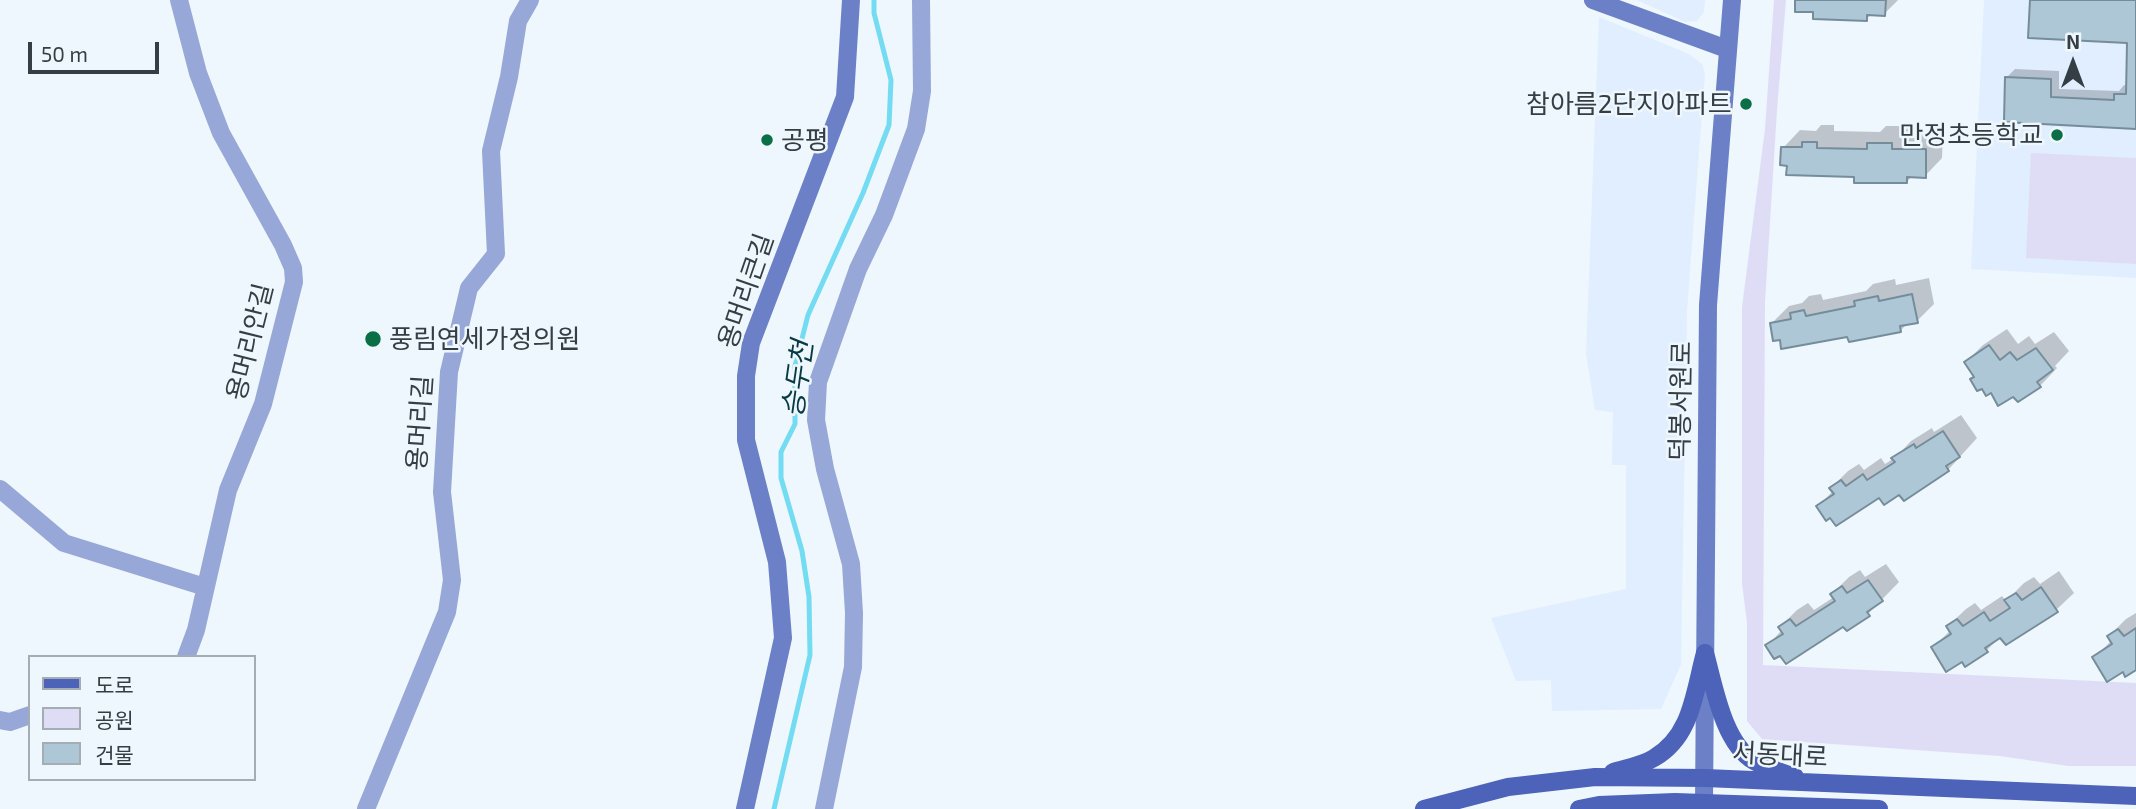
<!DOCTYPE html>
<meta charset="utf-8">
<style>
body{margin:0}
#map{position:relative;width:2136px;height:809px;overflow:hidden;background:#eef6fe;font-family:"Exo 2","Noto Sans KR",sans-serif}
canvas{display:block}
.legend{position:absolute;left:28px;top:655px;width:228px;height:126px;box-sizing:border-box;background:#eef6fe;border:2px solid #a4acb4;margin:0;padding:9px 12px;list-style:none;font-size:21px;color:#353d45}
.legend li{display:flex;align-items:center;gap:14px;height:35px}
.legend b{width:35px;border:2px solid #a4acb4}
.north{position:absolute;left:2038px;top:28px;width:70px;height:70px;-webkit-text-stroke:5px #eef6fe;paint-order:stroke;rotate:0deg;font-size:19px;font-weight:700;line-height:28px;text-align:center;color:#353d45}
.north::after{content:'';display:block;margin:auto;width:24px;height:32px;background:#353d45;clip-path:polygon(50% 0,100% 100%,50% 72%,0 100%)}
.scale{position:absolute;left:28px;top:42px;width:131px;height:32px;box-sizing:border-box;border:4px solid #353d45;border-top:0;padding-left:9px;font-size:21px;line-height:24px;white-space:nowrap;color:#353d45;-webkit-text-stroke:5px #eef6fe;paint-order:stroke}
</style>
<div id="map">
<canvas width="2136" height="809"></canvas>
<ul class="legend">
<li><b style="height:9px;background:#4d62b9"></b>도로</li>
<li><b style="height:19px;background:#dfddf6"></b>공원</li>
<li><b style="height:19px;background:#adc7d6"></b>건물</li>
</ul>
<div class="north">N</div>
<div class="scale">50 m</div>
</div>
<script>
const ctx = document.querySelector('canvas').getContext('2d');
ctx.lineJoin = 'round';
function fillPath(path, color) {
  ctx.fillStyle = color;
  ctx.fill(path, 'evenodd');
}
function trace(path, color, width, dash) {
  ctx.strokeStyle = color;
  ctx.lineWidth = width;
  ctx.lineCap = dash ? 'butt' : 'round';
  ctx.setLineDash(dash || []);
  ctx.stroke(path);
}
function label(font, color, halo, rows, align = 'center') {
  ctx.font = font + ' "Exo 2","Noto Sans KR",sans-serif';
  ctx.lineWidth = 5;
  ctx.setLineDash([]);
  ctx.textBaseline = 'middle';
  ctx.strokeStyle = halo;
  ctx.fillStyle = color;
  for (const [text, x, y, turn = 0] of rows) {
    ctx.save();
    ctx.translate(x, y);
    ctx.rotate((+turn || 0) * Math.PI / 180);
    ctx.textAlign = isNaN(turn) ? turn : align;
    if (halo) ctx.strokeText(text, 0, 0);
    ctx.fillText(text, 0, 0);
    ctx.restore();
  }
}
const built = new Path2D(`
 M1637,0H1705L1704,12L1697,21L1685,22Z
 M1984,0H2136V278L1971,269Z
 M1599,17L1689,54L1702,64L1705,74L1687,310L1681,664L1661,709L1552,711L1551,680L1516,681L1491,618L1626,589V465H1612L1613,412L1595,410L1586,354Z`);
const green = new Path2D(`
 M1774,0H1786L1777,110L1765,302L1763,665L2136,683V766H2068L2000,756L1762,739L1747,721V623L1742,583V307L1765,129Z
 M2031,153L2136,158V264L2026,258Z`);
const shadow = new Path2D(`
 M1797,0H1898L1884,14H1872L1866,19L1815,10Z
 M2032,0H2136V127L2006,120V78L2015,69L2059,71V89L2119,91L2124,85L2128,86L2129,41Z
 M1821,125H1834V131L1880,132L1886,126H1909V132H1943L1942,158L1925,176H1913L1906,182L1789,164L1783,148L1800,130L1816,131Z
 M1929,278L1934,304L1917,321L1908,323L1900,331L1781,338L1772,323L1789,306L1802,303L1809,296L1821,294L1823,300L1866,291L1873,284L1895,279L1896,285Z
 M2007,329L2018,344L2029,336L2035,344L2054,332L2069,351L2055,366L2057,368L2040,386L2014,395L1992,391L1975,376L1966,362L1983,345Z
 M1961,415L1977,438L1948,470L1904,498L1900,493L1818,506L1833,491L1831,488L1848,471L1859,464L1864,470L1881,458L1885,464L1896,457L1911,441L1932,428L1934,432Z
 M1886,564L1899,582L1868,614L1781,654L1767,646L1782,630L1780,627L1797,610L1808,603L1814,610L1834,597L1832,594L1849,577L1860,570L1865,577Z
 M2059,571L2074,593L2056,610L2001,636L1987,650L1965,664L1962,660L1933,647L1951,630L1948,626L1966,609L1975,603L1981,610L2002,596L2006,601L2024,583L2034,577L2040,584Z
 M2136,613V668L2123,670L2094,658L2112,640L2109,636L2126,619Z`);
const stream = new Path2D(`
 M774,809L810,655L809,597L802,551L781,478V452L795,424V366L808,315L863,193L889,125L891,80L874,13V0`);
const building = new Path2D(`
 M1795,0H1886L1885,16L1867,15V21L1813,19V12H1795Z
 M2030,0H2136V129L2004,122L2005,77L2051,79V97L2114,100V94H2126L2127,43L2028,38Z
 M1802,142H1817V148L1867,149V143H1892V149H1926V178L1907,177V183H1854V177L1786,175L1787,166L1780,165L1781,147H1802Z
 M1912,294L1918,323L1900,326L1901,332L1849,342L1847,337L1781,349L1780,340L1773,341L1770,323L1791,319L1790,313L1804,310L1806,316L1855,306L1854,301L1878,296L1879,301Z
 M1989,345L2000,360L2010,352L2017,360L2036,348L2053,370L2037,382L2041,387L2018,402L2013,397L1998,406L1991,393L1986,396L1982,389L1977,391L1970,379L1974,377L1964,362Z
 M1943,431L1960,457L1946,466L1949,471L1904,501L1899,495L1884,505L1879,498L1836,526L1830,518L1826,521L1816,506L1834,494L1829,488L1841,480L1846,486L1863,474L1867,480L1895,462L1891,458L1914,444L1916,448Z
 M1868,580L1883,601L1867,612L1870,616L1847,631L1843,627L1786,664L1780,656L1774,659L1765,645L1783,634L1778,627L1790,619L1796,626L1835,601L1830,594L1842,586L1847,593Z
 M2041,587L2058,612L2006,645L2000,638L1985,648L1988,652L1965,667L1962,662L1946,672L1931,647L1951,634L1946,626L1957,619L1963,626L1984,612L1990,621L2010,608L2004,600L2016,593L2022,600Z
 M2136,628V670L2125,677L2123,672L2107,682L2092,657L2112,644L2107,636L2118,629L2124,636Z`);
const street = new Path2D(`
 M179,0L198,73L221,133L283,245L293,268L294,282L263,404L228,490L196,630L186,657
 M0,489L64,543L205,587
 M0,720L10,722L30,715
 M366,809L447,612L452,580L442,492L449,372L469,288L496,254L491,151L509,77L518,21L530,0
 M824,809L853,667L854,613L851,564L825,469L816,420L818,382L858,269L884,215L916,129L922,91L921,0`);
const secondary = new Path2D(`
 M1593,0L1727,49
 M1704,803L1708,305L1732,0
 M745,809L783,638L777,562L746,440V376L751,343L845,97L851,0`);
const primary = new Path2D(`
 M1705,653C1714,685 1723,743 1754,761C1766,768 1782,772 1795,777
 M1613,772C1626,768 1643,765 1654,758C1692,736 1694,693 1705,653
 M1424,809L1508,787L1595,777L1705,778L2136,796
 M1579,809L1599,805L1675,802L1879,809`);
const markers = [
 [1746,104,7,"#0b6f46"],
 [2057,135,7,"#0b6f46"],
 [767,140,7,"#0b6f46"],
 [373,339,9,"#0b6f46"]
];
const poiNames = [
 ["참아름2단지아파트",1732,104],
 ["만정초등학교",2043,135],
 ["공평",781,140,"left"],
 ["풍림연세가정의원",389,339,"left"]
];
const streetNames = [
 ["용머리큰길",746,291,-71],
 ["용머리안길",250,342,-76],
 ["덕봉서원로",1681,401,-89],
 ["용머리길",420,423,-86],
 ["서동대로",1780,755,3]
];
const waterNames = [
 ["승두천",798,379,-82]
];
fillPath(built, '#e0eeff');
fillPath(green, '#dfddf6');
fillPath(shadow, '#0003');
trace(stream, '#73dbf2', 5);
fillPath(building, '#adc7d6');
trace(building, '#758d9b', 2);
trace(street, '#97a7d7', 18);
trace(secondary, '#6b80c6', 18);
trace(primary, '#4d62b9', 18);
for (const [x, y, r, color] of markers) {
  const dot = new Path2D();
  dot.arc(x, y, r, 0, 2 * Math.PI);
  ctx.fillStyle = color;
  ctx.fill(dot);
  trace(dot, '#eef6fe', 2.5);
}
label('26px', '#353d45', '#eef6fe', poiNames, 'right');
label('26px', '#353d45', '#eef6fe', streetNames);
label('italic 28px', '#073a43', '#eef6fe', waterNames);
</script>
